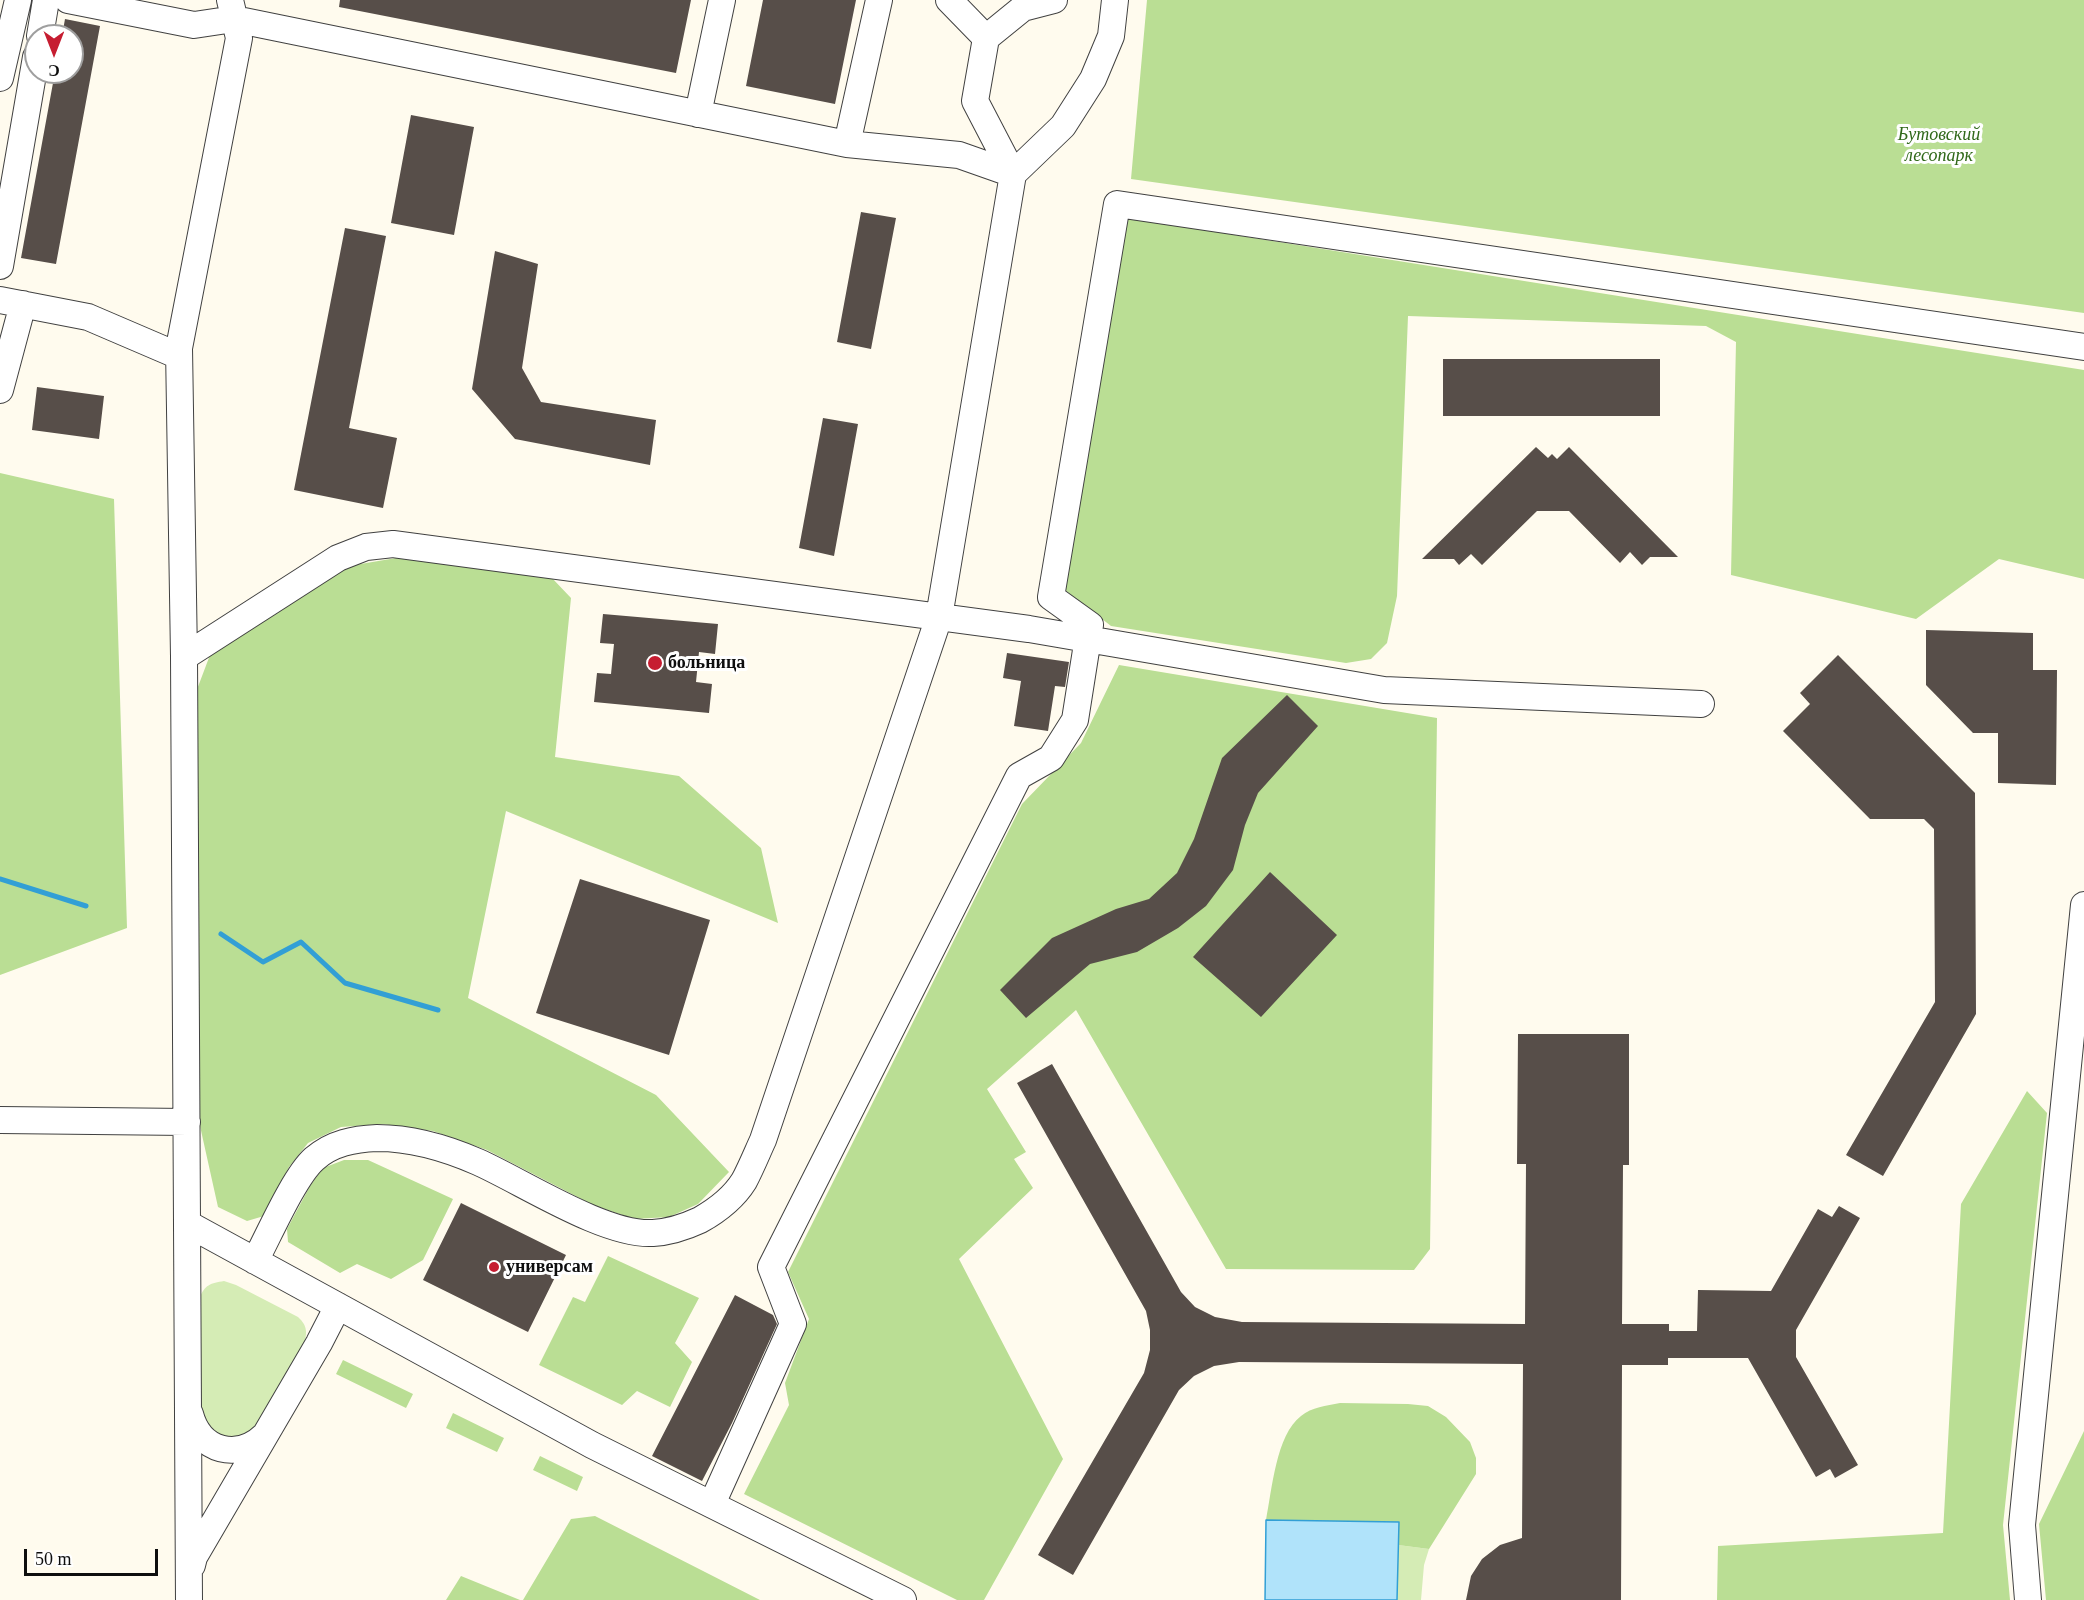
<!DOCTYPE html>
<meta charset="utf-8">
<style>
body{margin:0}
#map{position:relative;width:2084px;height:1600px;overflow:hidden;background:#fffbee;font-family:"Times New Roman",serif}
canvas{display:block}
.north{position:absolute;left:24px;top:24px;width:60px;height:60px;box-sizing:border-box;background:#fff;border:2px solid #9f9f9f;border-radius:50%;rotate:180deg;font-size:16px;font-weight:700;line-height:24px;text-align:center;color:#0e0e0e}
.north::after{content:'';display:block;margin:auto;width:21px;height:27px;background:#c61d31;clip-path:polygon(50% 0,100% 100%,50% 72%,0 100%)}
.scale{position:absolute;left:24px;top:1549px;width:134px;height:27px;box-sizing:border-box;border:3px solid #0e0e0e;border-top:0;padding-left:8px;font-size:18px;line-height:21px;white-space:nowrap;color:#0e0e0e;-webkit-text-stroke:4px #fff;paint-order:stroke}
</style>
<div id="map">
<canvas width="2084" height="1600"></canvas>
<div class="north">С</div>
<div class="scale">50 m</div>
</div>
<script>
const ctx = document.querySelector('canvas').getContext('2d');
ctx.lineJoin = 'round';
function fillPath(path, color) {
  ctx.fillStyle = color;
  ctx.fill(path, 'evenodd');
}
function trace(path, color, width, dash) {
  ctx.strokeStyle = color;
  ctx.lineWidth = width;
  ctx.lineCap = dash ? 'butt' : 'round';
  ctx.setLineDash(dash || []);
  ctx.stroke(path);
}
function label(font, color, halo, rows, align = 'center') {
  ctx.font = font + ' "Times New Roman",serif';
  ctx.lineWidth = 6;
  ctx.setLineDash([]);
  ctx.textBaseline = 'middle';
  ctx.strokeStyle = halo;
  ctx.fillStyle = color;
  for (const [text, x, y, turn = 0] of rows) {
    ctx.save();
    ctx.translate(x, y);
    ctx.rotate((+turn || 0) * Math.PI / 180);
    ctx.textAlign = isNaN(turn) ? turn : align;
    if (halo) ctx.strokeText(text, 0, 0);
    ctx.fillText(text, 0, 0);
    ctx.restore();
  }
}
const green = new Path2D(`
 M224,1281L236,1285L298,1317C308,1326 307,1333 304,1345L257,1429L234,1441L209,1431L200,1407V1298C204,1285 211,1283 224,1281Z
 M1398,1545L1429,1549L1424,1565L1421,1600H1397Z`);
const forest = new Path2D(`
 M1147,0H2084V313L1131,179Z
 M1128,218L2084,370V579L1999,559L1916,619L1731,575L1736,342L1706,326L1408,316L1397,596L1387,643L1371,659L1346,663L1111,626L1065,590Z
 M0,473L114,499L127,928L0,975Z
 M396,558L552,578L571,598L555,757L679,776L761,848L778,923L506,811L468,998L656,1095L729,1172L698,1204L669,1217L634,1219L593,1205L487,1150L433,1131L382,1124L341,1127L308,1143L289,1167L264,1216L247,1221L218,1207L198,1117L196,692L210,655L343,567Z
 M1119,665L1437,718L1430,1249L1414,1270L1226,1269L1076,1010L987,1089L1026,1152L1014,1159L1033,1188L959,1259L1063,1459L984,1600H957L744,1494L789,1405L785,1383L809,1319L788,1272L1022,804L1081,743Z
 M2027,1091L2047,1113L2003,1525L2010,1600H1717L1718,1546L1943,1533L1961,1204Z
 M344,1160H368L453,1199L423,1260L391,1279L357,1264L340,1273L288,1242L287,1229L310,1186L323,1168Z
 M608,1256L699,1298L675,1343L692,1362L670,1407L637,1391L622,1405L539,1365L573,1297L585,1302Z
 M343,1360L413,1394L406,1408L336,1374Z
 M1340,1403L1408,1404L1428,1406L1446,1417L1470,1442L1476,1458V1474L1429,1549L1398,1545V1522L1266,1520C1272,1490 1276,1435 1301,1416C1312,1407 1326,1406 1340,1403Z
 M453,1413L504,1438L497,1452L446,1428Z
 M2084,1431V1600H2046L2039,1524Z
 M540,1456L583,1477L577,1491L533,1470Z
 M595,1516L760,1600H523L571,1519Z
 M461,1576L520,1600H446Z`);
const water = new Path2D(`
 M1266,1520L1399,1522L1397,1600H1265Z`);
const stream = new Path2D(`
 M0,879L86,906
 M221,934L263,962L301,942L345,983L438,1010`);
const building = new Path2D(`
 M340,0H691L676,73L339,7Z
 M763,0H856L835,104L746,86Z
 M65,19L100,26L56,264L21,258L55,72H72V36H62Z
 M411,115L474,127L454,235L391,223Z
 M861,212L896,218L871,349L837,342Z
 M345,228L386,236L349,428L397,438L383,508L294,490Z
 M495,251L538,264L522,368L541,402L656,420L650,465L515,439L472,389Z
 M1443,359H1660V416H1443Z
 M37,387L104,396L99,439L32,430Z
 M823,418L858,424L834,556L799,548Z
 M1536,447L1548,458L1552,454L1557,459L1569,447L1678,557H1650L1642,565L1630,552L1620,563L1569,511H1537L1482,565L1471,554L1459,565L1454,559H1422Z
 M603,614L718,624L715,654L699,652L696,682L712,684L709,713L594,702L597,673L611,674L614,644L600,643Z
 M1926,630L2033,633V670H2057L2056,785L1998,783V733H1973L1926,685Z
 M1007,653L1069,662L1065,687L1055,686L1048,731L1014,726L1021,681L1003,678Z
 M1838,655L1975,793L1976,1014L1883,1176L1846,1155L1935,1002L1934,829L1924,819H1870L1783,731L1810,704L1800,693Z
 M1287,695L1318,726L1258,793L1245,825L1233,870L1206,906L1178,928L1137,952L1090,964L1026,1018L1000,990L1052,938L1116,909L1149,899L1177,873L1194,839L1222,758Z
 M1270,872L1337,935L1261,1017L1193,957Z
 M580,879L710,920L669,1055L536,1013Z
 M1518,1034H1629V1165H1623L1622,1324H1669V1331H1697L1698,1290L1771,1291L1818,1209L1832,1217L1839,1206L1860,1218L1796,1330V1357L1858,1465L1835,1478L1830,1469L1816,1477L1748,1358H1668V1365H1622L1621,1600H1466L1471,1576L1482,1559L1500,1545L1522,1538L1523,1364L1239,1362L1214,1366L1194,1376L1179,1390L1073,1575L1038,1555L1144,1373L1150,1350V1330L1146,1311L1017,1083L1052,1064L1181,1292L1195,1307L1215,1317L1242,1322L1525,1324L1526,1164H1517Z
 M461,1203L566,1255L528,1332L423,1280Z
 M735,1295L773,1315L777,1324L732,1423L702,1481L652,1456Z`);
const minor = new Path2D(`
 M68,0L194,25L234,19L847,144L879,0
 M949,0L986,38
 M40,36L46,0
 M0,78L18,0
 M698,114L722,0
 M847,144L959,155L1013,174
 M1013,174L975,101L986,38L1023,8L1054,0
 M0,266L36,57
 M0,300L88,317L179,356
 M0,390L23,304
 M184,657L338,558L366,547L393,544L1029,629L1384,690L1701,704
 M0,1120L187,1122
 M188,1224L592,1445L903,1600
 M255,1261C269,1235 294,1177 314,1159C332,1143 354,1139 377,1138C412,1138 446,1148 478,1162C523,1182 605,1236 653,1233C670,1232 685,1227 700,1220C716,1211 734,1197 744,1181C751,1168 757,1153 763,1140L939,617L1013,174L1063,126L1093,79L1111,36L1115,0
 M190,1414C200,1452 238,1461 265,1435
 M712,1504L793,1324L771,1267L1019,776L1051,758L1075,720L1090,625L1051,597L1117,204L2084,347
 M192,1565L194,1557L319,1343L338,1306
 M189,1600L184,657L179,348L239,38L230,0
 M2028,1600L2022,1525L2084,905`);
const markers = [
 [655,663,8,"#c61d31"],
 [494,1267,6,"#c61d31"]
];
const parkNames = [
 ["Бутовский",1939,135],
 ["лесопарк",1939,156]
];
const poiNames = [
 ["больница",668,663],
 ["универсам",506,1267]
];
fillPath(green, '#d5ecb5');
fillPath(forest, '#bade94');
fillPath(water, '#b0e3fa');
trace(water, '#329fd5', 1.5);
trace(stream, '#329fd5', 5);
fillPath(building, '#574e49');
trace(minor, '#414141', 28);
trace(minor, '#fff', 26);
for (const [x, y, r, color] of markers) {
  const dot = new Path2D();
  dot.arc(x, y, r, 0, 2 * Math.PI);
  ctx.fillStyle = color;
  ctx.fill(dot);
  trace(dot, '#fff', 2);
}
label('italic 18px', '#30691a', '#fff', parkNames);
label('bold 18px', '#0e0e0e', '#fff', poiNames, 'left');
</script>
